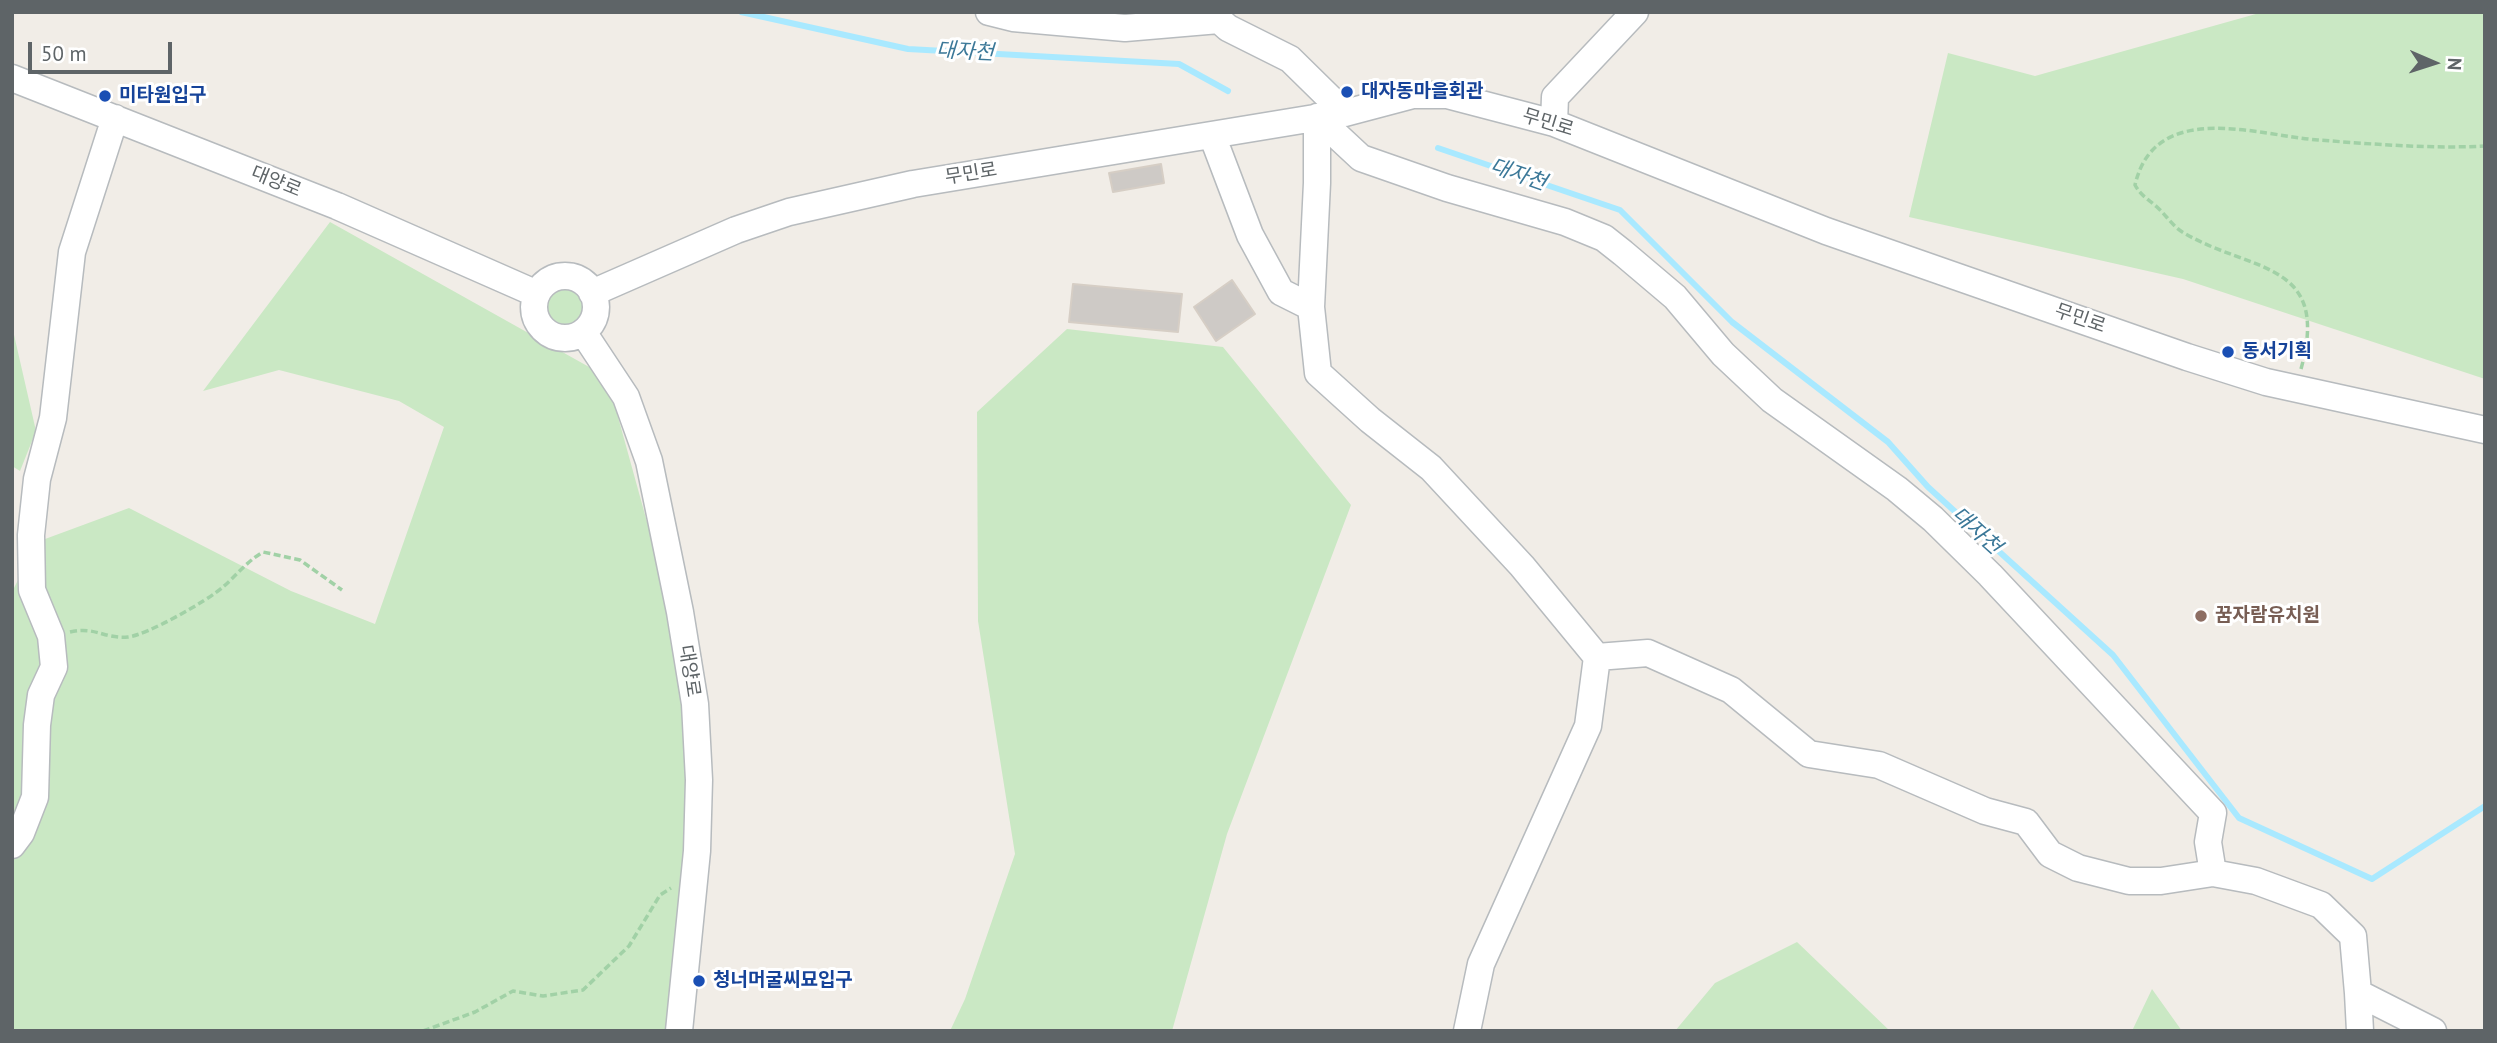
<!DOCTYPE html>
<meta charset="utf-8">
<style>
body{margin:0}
#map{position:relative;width:2497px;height:1043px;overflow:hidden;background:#f1ede7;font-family:"PT Sans",sans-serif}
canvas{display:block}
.frame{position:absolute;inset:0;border:14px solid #5e6467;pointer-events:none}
.north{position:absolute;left:2399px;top:28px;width:70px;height:70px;-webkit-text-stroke:5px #fff;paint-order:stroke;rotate:93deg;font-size:19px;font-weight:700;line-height:28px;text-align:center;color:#5e6467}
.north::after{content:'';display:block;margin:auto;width:24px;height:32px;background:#5e6467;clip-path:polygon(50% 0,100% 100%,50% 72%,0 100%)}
.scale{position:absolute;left:28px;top:42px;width:144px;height:32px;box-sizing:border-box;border:4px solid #5e6467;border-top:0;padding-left:9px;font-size:21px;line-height:24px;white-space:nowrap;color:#5e6467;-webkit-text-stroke:5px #fff;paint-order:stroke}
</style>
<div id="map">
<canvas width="2497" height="1043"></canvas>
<div class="frame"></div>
<div class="north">N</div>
<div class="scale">50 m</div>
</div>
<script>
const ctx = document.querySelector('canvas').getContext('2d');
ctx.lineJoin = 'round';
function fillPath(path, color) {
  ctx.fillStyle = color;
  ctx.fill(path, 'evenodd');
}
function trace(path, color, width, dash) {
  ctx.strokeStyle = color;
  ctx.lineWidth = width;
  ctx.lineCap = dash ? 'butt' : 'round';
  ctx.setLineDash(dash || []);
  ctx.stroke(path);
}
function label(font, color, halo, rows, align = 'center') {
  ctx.font = font + ' "PT Sans","Noto Sans KR",sans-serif';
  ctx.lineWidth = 6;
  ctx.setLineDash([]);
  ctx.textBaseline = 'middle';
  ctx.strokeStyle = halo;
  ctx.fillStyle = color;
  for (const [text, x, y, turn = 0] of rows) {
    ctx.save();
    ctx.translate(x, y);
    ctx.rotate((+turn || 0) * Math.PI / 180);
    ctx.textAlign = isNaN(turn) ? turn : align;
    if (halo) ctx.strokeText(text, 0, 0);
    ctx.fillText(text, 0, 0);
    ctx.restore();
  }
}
const green = new Path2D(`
 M2263,12H2485V379L2183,279L1909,217L1948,53L2035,76Z
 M330,222L607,377L655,551L704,704L666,1031H12V592L37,542L129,508L291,591L375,624L444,427L399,401L279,370L203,391Z
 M547 307a18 18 0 1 1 36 0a18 18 0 1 1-36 0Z
 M12,326L36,431L20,471L12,466Z
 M1067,329L1223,347L1351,505L1227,834L1172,1031H950L965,999L1015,854L978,621L977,412Z
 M1797,942L1890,1031H1675L1715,983Z
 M2152,989L2182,1031H2132Z`);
const stream = new Path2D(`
 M741,12L908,49L1179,64L1228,91
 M1438,148L1620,210L1732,322L1888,442L1928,487L2113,655L2239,818L2372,879L2485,806`);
const building = new Path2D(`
 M1161,164L1164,183L1113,192L1109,173Z
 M1232,280L1255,314L1216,341L1194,307Z
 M1073,284L1182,294L1178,332L1069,322Z`);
const path = new Path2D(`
 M2301,369C2331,260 2252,273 2184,233C2173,227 2167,216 2157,207C2148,199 2141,196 2135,185C2155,98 2260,136 2318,140C2372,144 2430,149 2485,146
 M70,632C95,626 104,639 128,637C147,635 207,601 223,587C237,575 246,562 263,552L300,560L342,590
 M423,1031L475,1012L513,991L543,996L583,990L629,946L660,895L671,888`);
const minor = new Path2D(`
 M989,12L1013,18L1125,28L1219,20
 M1219,12V20L1228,28L1290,59L1345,113
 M12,78L337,206L537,294
 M1317,117L1361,158L1447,188L1565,222L1604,238L1623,253L1675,297L1723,354L1772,400L1897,489L1933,519L1990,575L2213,813L2208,842L2213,873
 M1317,117V183L1311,307L1318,373L1370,420L1431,468L1522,566L1597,657L1588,726L1481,964L1467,1031
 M1554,123L1555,97L1635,12
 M1212,135L1250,235L1281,292L1311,307
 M534 307a31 31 0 1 1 62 0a31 31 0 1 1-62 0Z
 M592,293L736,230L789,212L913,184L1345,113L1413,95H1447L1554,123L1826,231L2187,357L2266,382L2485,430
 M583,332L626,397L649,461L680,612L695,704L699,780L697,851L679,1031
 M1597,657L1648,653L1731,690L1809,754L1879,765L1985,811L2026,822L2050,854L2078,868L2129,881H2161L2213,873L2256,881L2321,905L2353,936L2358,993L2433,1031
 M12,845L21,833L35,797L37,725L41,695L54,667L51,636L32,590L31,535L37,479L53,418L72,252L115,118
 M2358,993L2360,1031`);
const markers = [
 [1347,92,7,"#1a4fb4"],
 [105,96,7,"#1a4fb4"],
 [2228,352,7,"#1a4fb4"],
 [2201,616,7,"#8d6e63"],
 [699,981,7,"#1a4fb4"]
];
const transitNames = [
 ["대자동마을회관",1361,92],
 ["미타원입구",119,96],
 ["동서기획",2242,352],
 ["청너머굴씨묘입구",713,981]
];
const streetNames = [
 ["무민로",1548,123,17],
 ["무민로",971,174,-9],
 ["대양로",276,182,22],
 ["무민로",2080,319,19],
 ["대양로",689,671,81]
];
const educationNames = [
 ["꿈자람유치원",2215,616]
];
const waterNames = [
 ["대자천",965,52,3],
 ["대자천",1518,175,19],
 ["대자천",1976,531,42]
];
fillPath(green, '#cae8c4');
trace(stream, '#a9e9ff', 6);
fillPath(building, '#cecac6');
trace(building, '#d6cec5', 2);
trace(minor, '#b7bbbe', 29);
trace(path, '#a1d1a6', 3.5, [7, 3.5]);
trace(minor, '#fff', 26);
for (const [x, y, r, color] of markers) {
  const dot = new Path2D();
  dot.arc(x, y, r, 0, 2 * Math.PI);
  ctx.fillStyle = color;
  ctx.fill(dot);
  trace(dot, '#fff', 2.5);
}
label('bold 19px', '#164399', '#fff', transitNames, 'left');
label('19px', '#5e6467', '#fff', streetNames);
label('bold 19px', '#785e54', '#fff', educationNames, 'left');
label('italic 21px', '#3b7898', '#fff', waterNames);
</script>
